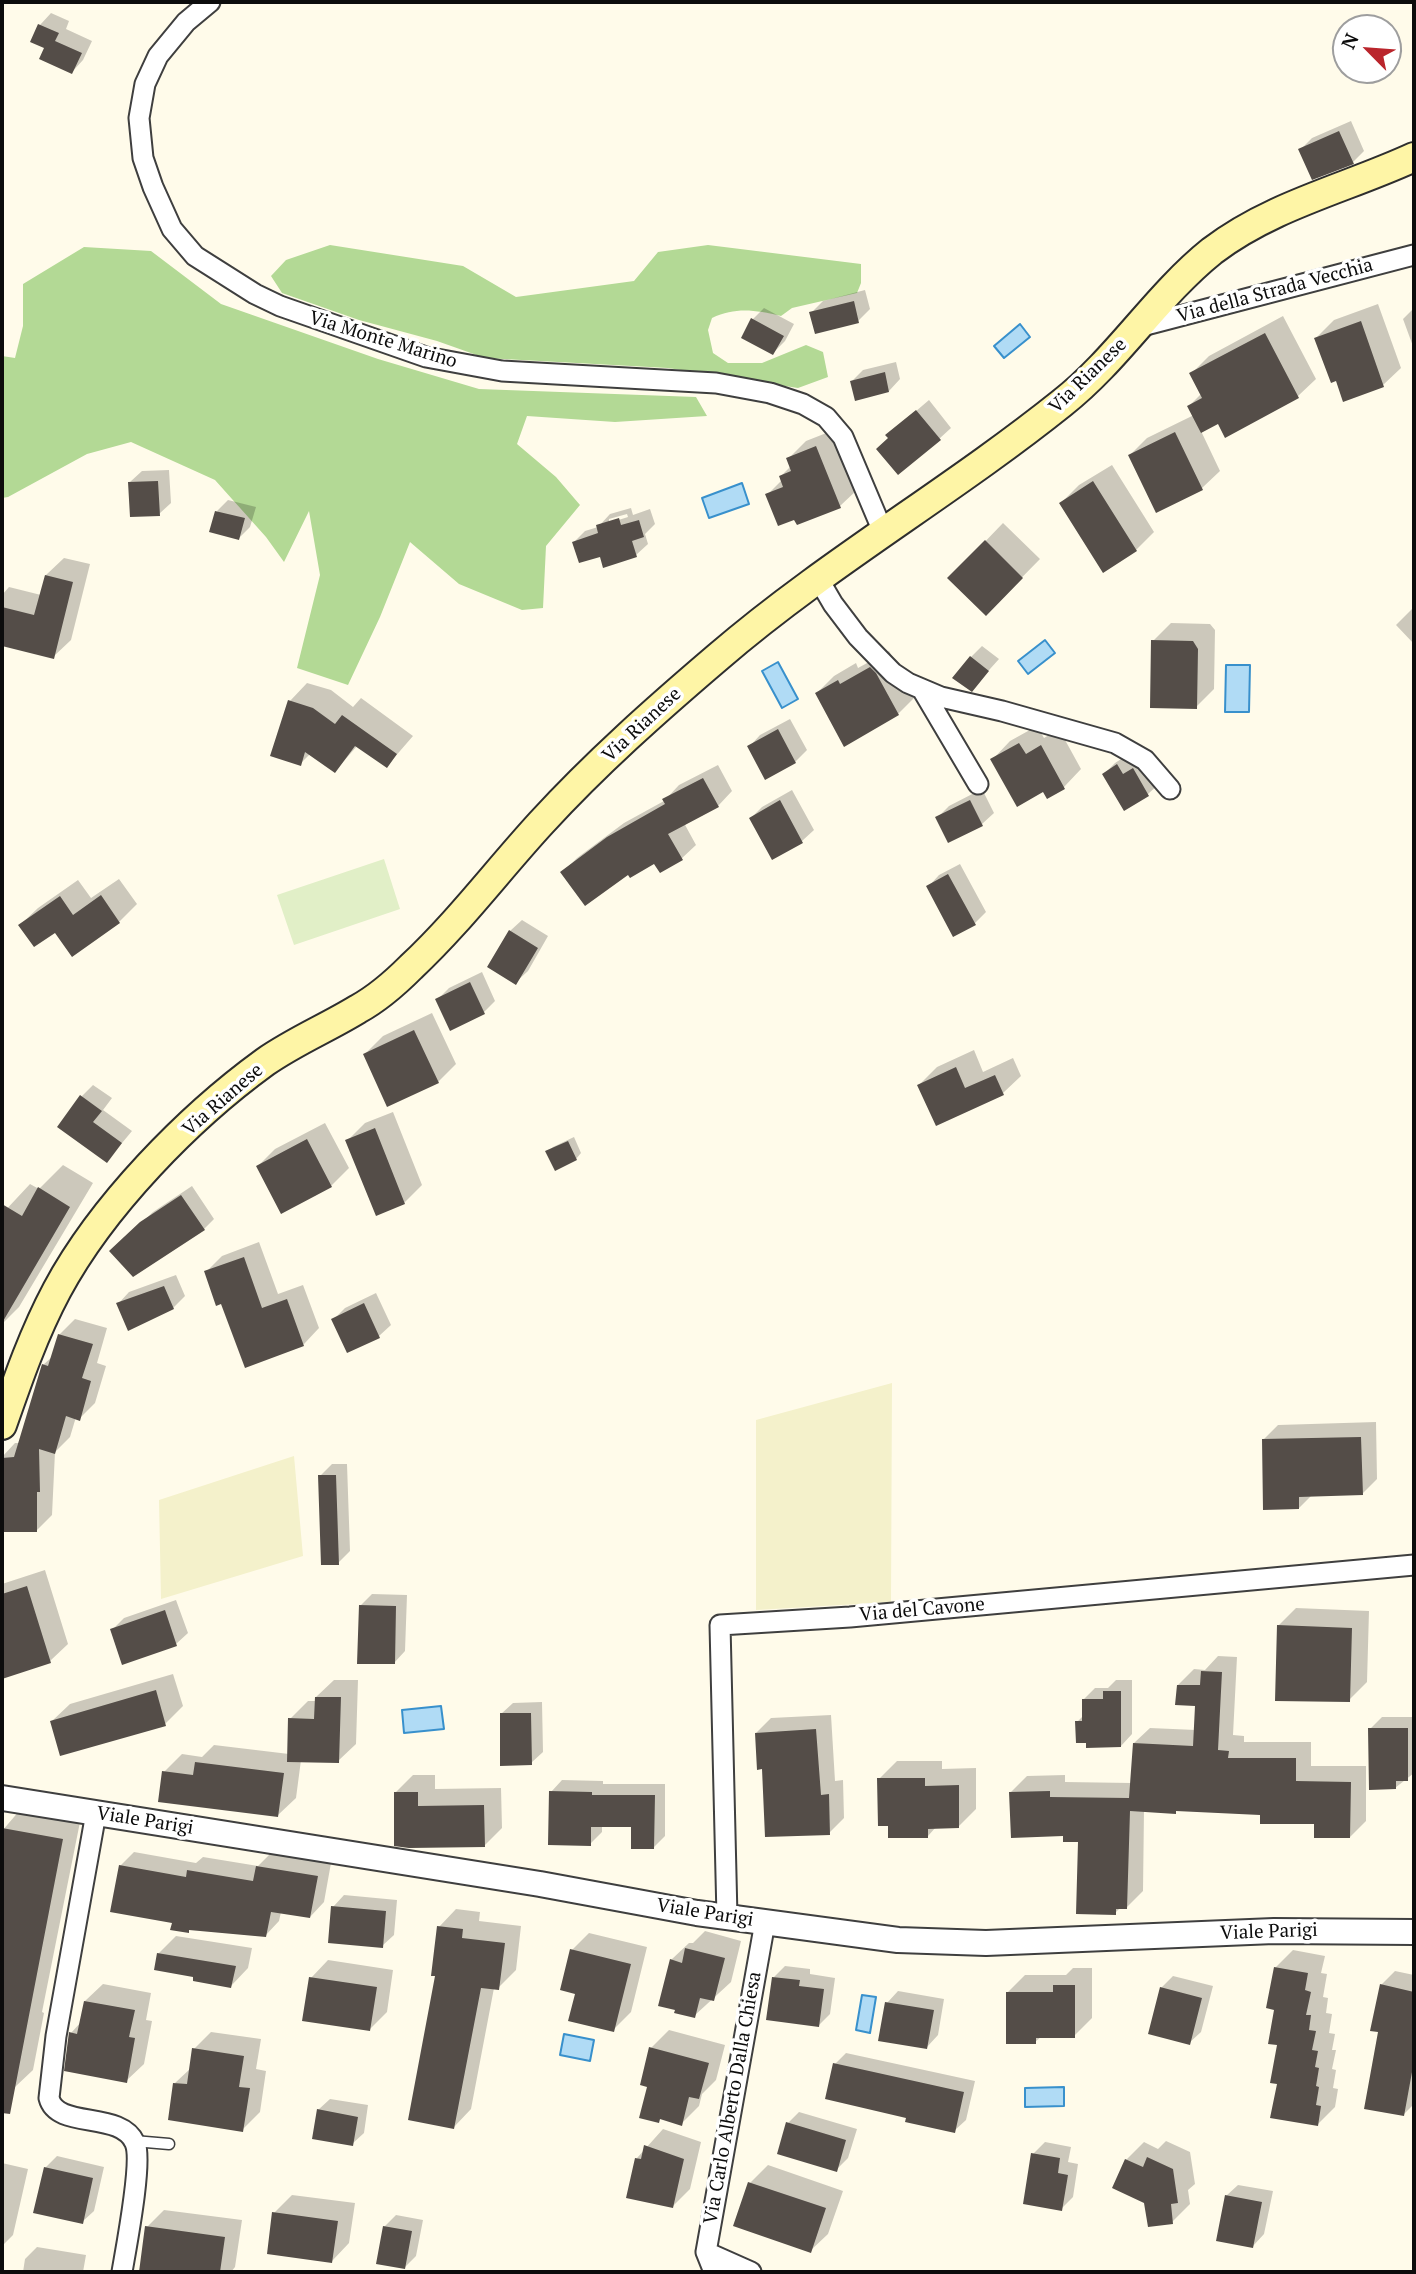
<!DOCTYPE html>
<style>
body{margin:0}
#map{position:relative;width:1416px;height:2274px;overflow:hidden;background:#fffbea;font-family:"PT Serif",serif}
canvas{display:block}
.frame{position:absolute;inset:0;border:4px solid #0c0c0c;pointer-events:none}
.north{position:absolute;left:1332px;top:14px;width:70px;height:70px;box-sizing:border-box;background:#fff;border:2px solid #9e9e9e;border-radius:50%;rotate:295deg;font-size:19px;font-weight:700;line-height:28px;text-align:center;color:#0c0c0c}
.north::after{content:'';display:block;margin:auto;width:24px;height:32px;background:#ba252c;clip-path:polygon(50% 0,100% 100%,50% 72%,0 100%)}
</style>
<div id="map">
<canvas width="1416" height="2274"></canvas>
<div class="frame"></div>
<div class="north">N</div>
</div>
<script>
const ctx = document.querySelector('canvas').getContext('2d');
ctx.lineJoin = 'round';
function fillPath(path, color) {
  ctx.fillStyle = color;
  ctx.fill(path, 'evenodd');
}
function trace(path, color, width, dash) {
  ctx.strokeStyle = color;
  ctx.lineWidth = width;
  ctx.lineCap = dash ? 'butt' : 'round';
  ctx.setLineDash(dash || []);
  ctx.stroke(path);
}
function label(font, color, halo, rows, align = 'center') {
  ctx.font = font + ' "PT Serif",serif';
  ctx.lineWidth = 7;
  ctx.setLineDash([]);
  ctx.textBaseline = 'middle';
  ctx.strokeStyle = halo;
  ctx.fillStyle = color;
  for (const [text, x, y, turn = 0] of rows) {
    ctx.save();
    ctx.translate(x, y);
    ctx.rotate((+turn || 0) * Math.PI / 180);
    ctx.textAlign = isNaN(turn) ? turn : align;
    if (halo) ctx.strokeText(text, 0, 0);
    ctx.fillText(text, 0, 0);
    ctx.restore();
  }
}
const farmland = new Path2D(`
 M892,1383L891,1602L756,1610V1420Z
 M294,1456L303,1556L161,1599L159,1500Z`);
const forest = new Path2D(`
 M330,245L463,266L516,297L634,281L658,252L708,245L861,264V283L857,293L792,308L781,316C755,310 736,307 712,318L708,330L713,353L728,363H762L806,345L823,352L828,377L798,388L668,368L485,358L437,341L359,320L282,293L271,276L286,260Z
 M84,247L151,251L221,304L378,359L479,389L696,397L707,416L615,422L527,416L517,444L556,477L580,505L546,546L543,608L522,610L459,584L410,542L380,617L348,685L297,668L320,575L309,511L284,562L266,537L215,480L131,442L87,454L8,497L2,498V356L15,358L23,326V284Z`);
const pitch = new Path2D(`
 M384,859L400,909L294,945L277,895Z`);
const water = new Path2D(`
 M1020,324L1030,337L1004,358L994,346Z
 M742,483L749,504L709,518L702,498Z
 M1045,640L1055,653L1028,674L1018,661Z
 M778,662L798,699L782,708L762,671Z
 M1226,665H1250L1249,712H1225Z
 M441,1706L444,1729L404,1733L402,1710Z
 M862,1995L876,1997L870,2033L856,2030Z
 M564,2034L594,2040L590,2061L560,2055Z
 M1064,2087V2106L1025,2107V2088Z`);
const shadow = new Path2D(`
 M51,13L69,21L66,29L92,41L83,60L72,72L46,48L32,41L40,25Z
 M1351,121L1364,151L1353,162L1300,150L1312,138Z
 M865,290L870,309L858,321L811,313L823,301Z
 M1378,304L1401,368L1383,385L1338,379L1316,338L1334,320Z
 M764,308L794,324L785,341L773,353L753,319Z
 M1414,308V349L1403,319Z
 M1283,316L1316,379L1298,396L1226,435L1219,421L1201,431L1220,471L1202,488L1156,510L1130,455L1147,438L1194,415L1189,406L1202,393L1192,373L1209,356Z
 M896,362L900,379L889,391L852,381L863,370Z
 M929,400L951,428L939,439L888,435Z
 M834,430L858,489L840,506L767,495L782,480L781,476L791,466L788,459L806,441Z
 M1112,465L1154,532L1136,550L1061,503L1079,485Z
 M169,470L171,503L159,514L130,482L142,471Z
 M228,500L256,507L250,527L239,538L217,511Z
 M631,508L633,515L650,509L655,524L645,534L648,544L636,555H601L574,542L585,531L598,527L610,514ZM627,514L628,517L609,523V519Z
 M1003,523L1040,559L986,614L950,578Z
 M64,558L90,564L71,640L53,657L2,644V595L9,587L41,595L46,575Z
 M1414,607V644L1396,625Z
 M1171,623L1210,624L1215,630L1214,689L1196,707L1153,641Z
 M982,646L999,659L972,689L971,657Z
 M889,651L916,696L898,714L817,693L834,676L856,663L858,668Z
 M307,683L331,690L353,707L361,698L413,736L387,766L358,745L335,771L310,754L300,764L290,701Z
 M790,719L807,750L795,762L749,747L760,735Z
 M1037,726L1044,738L1059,729L1081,769L1064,787L1044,790L993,759L1010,741Z
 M1129,754L1160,783L1148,794L1124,808L1104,774L1115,763Z
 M718,765L732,791L718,806L684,823L696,845L681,859L655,862L629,872H563L577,858L624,823L664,801L679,785Z
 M982,789L994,813L982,824L938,817L949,806Z
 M792,790L814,830L802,841L772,858L751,818L762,807Z
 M960,864L986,912L975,923L928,887L939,875Z
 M119,879L137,904L119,922L72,955L55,930L20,925L38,908L78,880L91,898Z
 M522,920L548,936L528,971L516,982L510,931Z
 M482,972L495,1001L484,1012L437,1000L449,988Z
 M432,1013L456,1064L438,1082L365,1054L383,1036Z
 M974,1050L983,1072L1013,1058L1021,1076L1003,1093L919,1085L937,1067Z
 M93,1085L112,1098L103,1110L132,1131L107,1161L82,1096Z
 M393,1112L422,1185L404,1203L347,1141L365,1123Z
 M325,1123L349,1168L331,1186L258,1166L275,1149Z
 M574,1137L581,1153L576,1159L548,1152L553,1147Z
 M63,1165L93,1183L19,1307L2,1324V1214L30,1184L39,1189Z
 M192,1186L214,1219L204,1229L122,1241L153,1212Z
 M259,1242L278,1294L303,1285L319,1328L304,1344L246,1366L222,1302L206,1272L222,1256Z
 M176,1275L185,1296L173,1308L118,1304L129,1292Z
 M376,1293L391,1325L379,1336L348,1351L333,1320L345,1308Z
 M75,1319L107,1328L97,1363L106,1366L95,1403L79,1419L76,1417L70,1437L55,1452L52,1515L37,1530L8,1531L2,1527V1457L15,1443H20L43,1365L53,1356L59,1335Z
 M1376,1422L1377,1479L1362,1494L1312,1495L1299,1508L1263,1440L1278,1425Z
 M332,1464H347L350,1551L338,1563L320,1476Z
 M45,1570L68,1644L50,1661L2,1677V1584Z
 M372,1594L407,1595L405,1651L394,1663L360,1606Z
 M176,1600L188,1633L176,1644L112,1630L124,1618Z
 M1296,1608L1369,1611L1367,1682L1349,1700L1278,1626Z
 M1218,1656L1237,1657L1233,1735L1244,1736V1742H1311V1766H1366V1821L1350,1837L1316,1822L1261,1813L1178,1809L1175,1812L1144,1810L1143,1891L1127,1907H1121L1115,1913L1079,1840L1064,1835L1011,1792L1027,1776L1065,1775V1782L1132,1783L1134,1743L1150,1728L1196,1730L1197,1704L1178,1685L1194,1669L1205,1670Z
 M173,1674L183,1706L165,1724L52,1721L70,1704Z
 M334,1680H358L356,1744L338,1761L301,1760L296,1798L278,1815L164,1772L182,1754L202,1757L214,1745L289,1754L290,1719L308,1701H316V1697Z
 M1116,1680H1132V1734L1121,1746L1088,1741L1077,1722L1084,1715L1083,1700L1095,1688H1108Z
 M542,1702L543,1752L531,1763L501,1714L513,1703Z
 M831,1715L835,1781L843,1780L844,1818L829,1833L764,1767L756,1733L771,1718Z
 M1382,1717H1414V1773L1395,1788L1370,1729Z
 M897,1761H942V1769L976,1768V1809L958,1827H936L928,1836L890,1824L879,1779Z
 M413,1775H435V1789L501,1788L502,1828L484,1846L395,1793Z
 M562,1780L603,1781V1784H665V1836L654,1847L633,1825H602V1832L590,1844L551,1792Z
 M20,1810L80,1822L42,2012L44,2013L33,2070L15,2087L2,2085L4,1911L2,1910V1831Z
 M134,1852L196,1863L203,1857L258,1866L272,1852L331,1863L324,1902L310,1917L281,1912L279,1921L265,1936L174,1922L120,1866Z
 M344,1895L397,1900L394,1935L382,1946L333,1907Z
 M456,1909L480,1912L479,1921L521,1926L516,1970L498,1988H494L471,2109L454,2127L437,1975L439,1927Z
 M705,1931L741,1941L731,1982L694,2016L671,1960L689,1943H693Z
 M589,1933L647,1947L631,2012L613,2030L577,1993L572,1950Z
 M176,1936L252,1948L248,1968L231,1986L195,1975L158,1954Z
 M1293,1950L1325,1956L1321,1973L1327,1974L1323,1997L1328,1998L1326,2013L1332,2014L1329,2033L1335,2034L1332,2050H1336L1332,2069L1336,2070L1333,2088L1338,2089L1335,2107L1317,2125L1279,2082L1275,1968Z
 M328,1960L393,1970L387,2012L369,2030L311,1978Z
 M785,1966L810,1969V1974L835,1978L830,2014L818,2026L774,1977Z
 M1073,1968H1092V2018L1074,2036H1042L1035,2042L1007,1993L1025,1975H1066Z
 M1395,1971L1414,1975V2104L1404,2114L1380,2031L1381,1985Z
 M1173,1976L1213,1986L1201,2032L1189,2043L1161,1988Z
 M103,1984L151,1993L146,2020L152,2021L144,2064L126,2081L71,2033L81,2022L85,2001Z
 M898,1991L944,1999L938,2035L927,2047L887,2003Z
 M669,2030L725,2045L716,2080L702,2094L699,2106L681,2124L661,2118L658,2121L649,2086L651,2048Z
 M211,2032L261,2039L256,2069L266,2071L260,2112L242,2130L175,2083L191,2068L194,2049Z
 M846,2053L975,2081L966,2120L954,2131L908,2116L835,2064Z
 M330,2099L368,2105L364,2133L352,2144L318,2110Z
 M799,2112L857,2129L848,2158L836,2170L788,2123Z
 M663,2129L701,2142L690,2189L672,2207L637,2158Z
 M1166,2141L1190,2152L1195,2184L1188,2190L1190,2204L1172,2222L1146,2202L1126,2160L1144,2142L1158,2149Z
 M1045,2142L1071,2147L1068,2162L1078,2164L1073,2197L1061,2209L1033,2154Z
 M57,2156L104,2167L94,2211L82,2222L45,2168Z
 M2,2163L28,2169L13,2235L2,2246Z
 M768,2165L843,2191L828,2234L810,2251L735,2225L750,2183Z
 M1238,2185L1273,2191L1264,2234L1253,2246L1226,2196Z
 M292,2195L355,2203L349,2243L332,2261L274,2213Z
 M164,2210L242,2220L235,2267L231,2272H140L147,2227Z
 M396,2215L423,2220L416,2256L405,2267L384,2227Z
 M37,2247L86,2255L83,2272H23L25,2259Z`);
const building = new Path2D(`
 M38,24L59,33L55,41L82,53L72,74L39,59L44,48L30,42Z
 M1339,131L1354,164L1312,180L1298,149Z
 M854,301L859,323L815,334L809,312Z
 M751,318L784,336L773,355L741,338Z
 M1361,321L1384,387L1343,402L1336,381L1331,383L1314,338Z
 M1265,333L1299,398L1225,438L1218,424L1201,433L1187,406L1202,398L1189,373Z
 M885,372L889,392L855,401L850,381Z
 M916,410L941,440L898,475L876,449L888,438L885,435Z
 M1175,432L1203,490L1156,513L1128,455Z
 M816,446L841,508L797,525L794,520L778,526L765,494L783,487L779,476L791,471L786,458Z
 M158,481L160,516L130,517L128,482Z
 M1093,481L1137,551L1103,573L1059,503Z
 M215,511L245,518L239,540L209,532Z
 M619,518L621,525L639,520L644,537L632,541L637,557L603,568L600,557L579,563L572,542L598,533L596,525Z
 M985,540L1023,578L986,616L947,578Z
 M45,575L73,582L54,659L2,646V607L34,615Z
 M1151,640L1193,641L1198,649L1197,709L1150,708Z
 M970,656L989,671L972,692L952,678Z
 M870,667L876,673L899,715L844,747L815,693L838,680L840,684Z
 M288,700L313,708L335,724L342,715L397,754L387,768L355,746L335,773L305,752L301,766L270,756Z
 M778,729L796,763L765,780L747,746Z
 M1019,743L1026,754L1041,745L1065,789L1047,799L1043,792L1017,807L990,759Z
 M1117,764L1123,774L1133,768L1149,796L1124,811L1102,774Z
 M703,778L719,807L668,834L683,860L660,873L654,864L630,878L628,875L585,906L560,872L607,837L665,804L662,799Z
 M780,800L803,843L772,860L749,818Z
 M970,800L983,826L948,843L935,817Z
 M948,874L976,925L953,937L926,886Z
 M101,895L120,923L72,957L55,933L34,947L18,925L60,896L73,915Z
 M509,930L538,948L516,985L487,967Z
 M470,982L485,1014L450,1031L435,999Z
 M414,1030L439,1083L387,1107L363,1054Z
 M956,1067L965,1088L995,1075L1004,1095L936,1126L917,1085Z
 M80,1095L102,1111L93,1122L122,1143L107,1163L57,1127Z
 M375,1128L405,1204L376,1216L345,1140Z
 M307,1139L332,1187L281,1214L256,1166Z
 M568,1141L577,1160L555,1171L545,1151Z
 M38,1187L70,1207L2,1323V1204L22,1216Z
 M181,1195L205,1230L133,1277L109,1251L140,1222Z
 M244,1257L262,1308L287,1299L304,1346L245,1368L221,1304L216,1306L204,1271Z
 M164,1286L174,1309L128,1331L116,1303Z
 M364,1303L380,1338L347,1353L331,1319Z
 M58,1334L93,1344L82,1378L91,1381L80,1421L66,1416L55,1454L39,1449L40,1492H37V1532H2V1458L14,1457L42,1364L48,1366Z
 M1361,1437L1363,1495L1299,1497V1509L1263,1510L1262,1439Z
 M318,1475H336L339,1565H321Z
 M27,1586L51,1663L2,1679V1594Z
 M359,1605L396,1606L395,1664H357Z
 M165,1610L177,1646L122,1665L110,1629Z
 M1277,1625L1352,1628L1350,1702L1275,1701Z
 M1201,1671L1222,1672L1218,1750L1229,1751L1228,1758H1296V1781L1351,1782L1350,1838H1314V1824H1260V1815L1176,1811V1814L1130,1811L1127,1909H1116V1915L1076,1914L1078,1842H1063V1836L1011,1838L1009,1792L1050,1791V1797L1129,1798L1133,1743L1193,1746L1195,1706L1175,1705L1177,1685H1200Z
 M156,1690L166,1726L60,1756L50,1721Z
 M1103,1691H1121V1747L1086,1748V1743H1076L1075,1721H1082V1699H1103Z
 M315,1697H341L339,1763L287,1762L288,1718L314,1719Z
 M500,1713H531L532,1765L500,1766Z
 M1368,1728H1408V1781H1396V1789L1369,1790Z
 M816,1729L821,1795L829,1794L830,1835L765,1837L762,1769L757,1770L755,1733Z
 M195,1762L284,1773L278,1817L158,1802L162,1771L193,1775Z
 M877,1778H925V1786L959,1785V1828L928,1829V1838H888V1826H878Z
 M549,1791L592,1792V1795H655L654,1849H631V1827H591V1846L548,1845Z
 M394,1792H418V1806L484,1805L485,1847L409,1848L394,1846Z
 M2,1828L63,1839L10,2114L2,2113Z
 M119,1865L186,1877L187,1870L253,1881L256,1866L318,1876L310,1918L271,1912L266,1937L189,1930V1933L170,1930L172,1923L110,1912Z
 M331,1906L386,1911L383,1948L328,1943Z
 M437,1926L463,1929L462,1938L505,1943L499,1990L481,1988L454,2129L408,2120L435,1976H431Z
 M685,1948L725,1958L714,2001L700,1998L695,2018L674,2013L675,2010L658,2006L670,1959L682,1963Z
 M570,1949L631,1964L614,2032L568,2021L575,1994L560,1990Z
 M157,1953L236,1966L231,1988L193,1981V1977L154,1970Z
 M1274,1967L1308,1973L1305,1990L1311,1992L1306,2015H1311L1309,2030L1316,2031L1312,2050L1318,2051L1315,2067L1319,2068L1316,2086L1319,2087L1316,2105L1321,2106L1318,2126L1270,2118L1277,2084L1270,2083L1277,2045L1268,2044L1274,2010L1266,2008Z
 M309,1977L377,1987L370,2031L302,2021Z
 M772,1977L800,1980L799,1986L824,1989L819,2027L766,2020Z
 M1380,1984L1414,1992V2061L1404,2116L1364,2109L1378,2032L1370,2031Z
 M1053,1985H1075V2038H1036V2044H1006V1992H1053Z
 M1160,1987L1202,1998L1190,2045L1148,2034Z
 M84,2001L135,2010L129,2037L135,2038L127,2083L64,2071L69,2032L77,2034Z
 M885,2002L934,2010L927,2049L878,2041Z
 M649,2047L709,2063L699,2099L689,2097L682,2126L660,2119L659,2123L639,2118L647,2087L640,2085Z
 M192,2048L244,2056L239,2087L250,2088L243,2132L168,2120L173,2083L187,2084Z
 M833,2063L964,2092L955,2133L905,2122L906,2118L825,2099Z
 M317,2109L358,2117L353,2146L312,2139Z
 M786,2122L846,2140L837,2172L777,2154Z
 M644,2145L684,2159L673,2208L626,2198L635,2158L641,2159Z
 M1031,2153L1060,2158L1058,2173L1068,2175L1062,2211L1023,2204Z
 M1147,2157L1173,2169L1178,2203L1171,2204L1173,2224L1148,2227L1144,2203L1112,2188L1125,2159L1143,2167Z
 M44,2167L93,2178L83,2224L33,2213Z
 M748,2182L826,2208L811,2253L733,2226Z
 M1225,2195L1262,2202L1253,2248L1216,2241Z
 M272,2212L338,2221L332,2263L267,2254Z
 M145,2226L225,2237L220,2272H139Z
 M383,2226L412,2231L405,2269L376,2264Z`);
const service = new Path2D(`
 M134,2141L169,2144`);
const minor = new Path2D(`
 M210,2L186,22L158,56L145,84L139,118L143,158L153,187L172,229L195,256L255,294L280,306L426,357L502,371L716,383L770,393L803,404L826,417L843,437L884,534
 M1138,327L1414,255
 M819,580L833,604L858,637L893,673L908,683L941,697L1002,711L1115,743L1145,760L1170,789
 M923,691L978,784
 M96,1813L56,2036L49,2098C57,2130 121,2110 135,2143C143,2161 126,2248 122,2272
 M727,1917L720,1625L850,1617L1414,1565
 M706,2252L751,2272
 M714,2272L706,2252L765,1922`);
const tertiary = new Path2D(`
 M2,1798L540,1884L697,1913L898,1940L986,1943L1274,1931L1414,1932`);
const secondary = new Path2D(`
 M2,1425C18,1379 34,1333 57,1290C102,1206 188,1118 265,1062C295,1041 327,1028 358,1009C378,998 395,983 411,967C459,922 497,871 541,823C596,763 657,709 718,657C826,564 951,492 1062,403C1118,359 1156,296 1212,251C1272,205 1347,188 1414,157`);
const streetNames = [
 ["Via della Strada Vecchia",1275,291,-15],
 ["Via Monte Marino",383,340,17],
 ["Via Rianese",1088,376,-44],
 ["Via Rianese",642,725,-43],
 ["Via Rianese",223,1100,-41],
 ["Via del Cavone",922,1610,-5],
 ["Viale Parigi",145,1821,9],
 ["Viale Parigi",705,1913,9],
 ["Viale Parigi",1269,1932,-2],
 ["Via Carlo Alberto Dalla Chiesa",733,2098,-80]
];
fillPath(farmland, '#f4f1cb');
fillPath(forest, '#b3d995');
fillPath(pitch, '#e1efc7');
fillPath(water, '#b0dbf5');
trace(water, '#3890cc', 2);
fillPath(shadow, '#0003');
fillPath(building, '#544d48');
trace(service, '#3f3f3f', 13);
trace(minor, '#3f3f3f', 23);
trace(tertiary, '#3f3f3f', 28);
trace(secondary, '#2e2e2e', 32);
trace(service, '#fff', 10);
trace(minor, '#fff', 19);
trace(tertiary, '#fff', 24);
trace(secondary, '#fef5a6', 28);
label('19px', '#0c0c0c', '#fff', streetNames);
</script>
